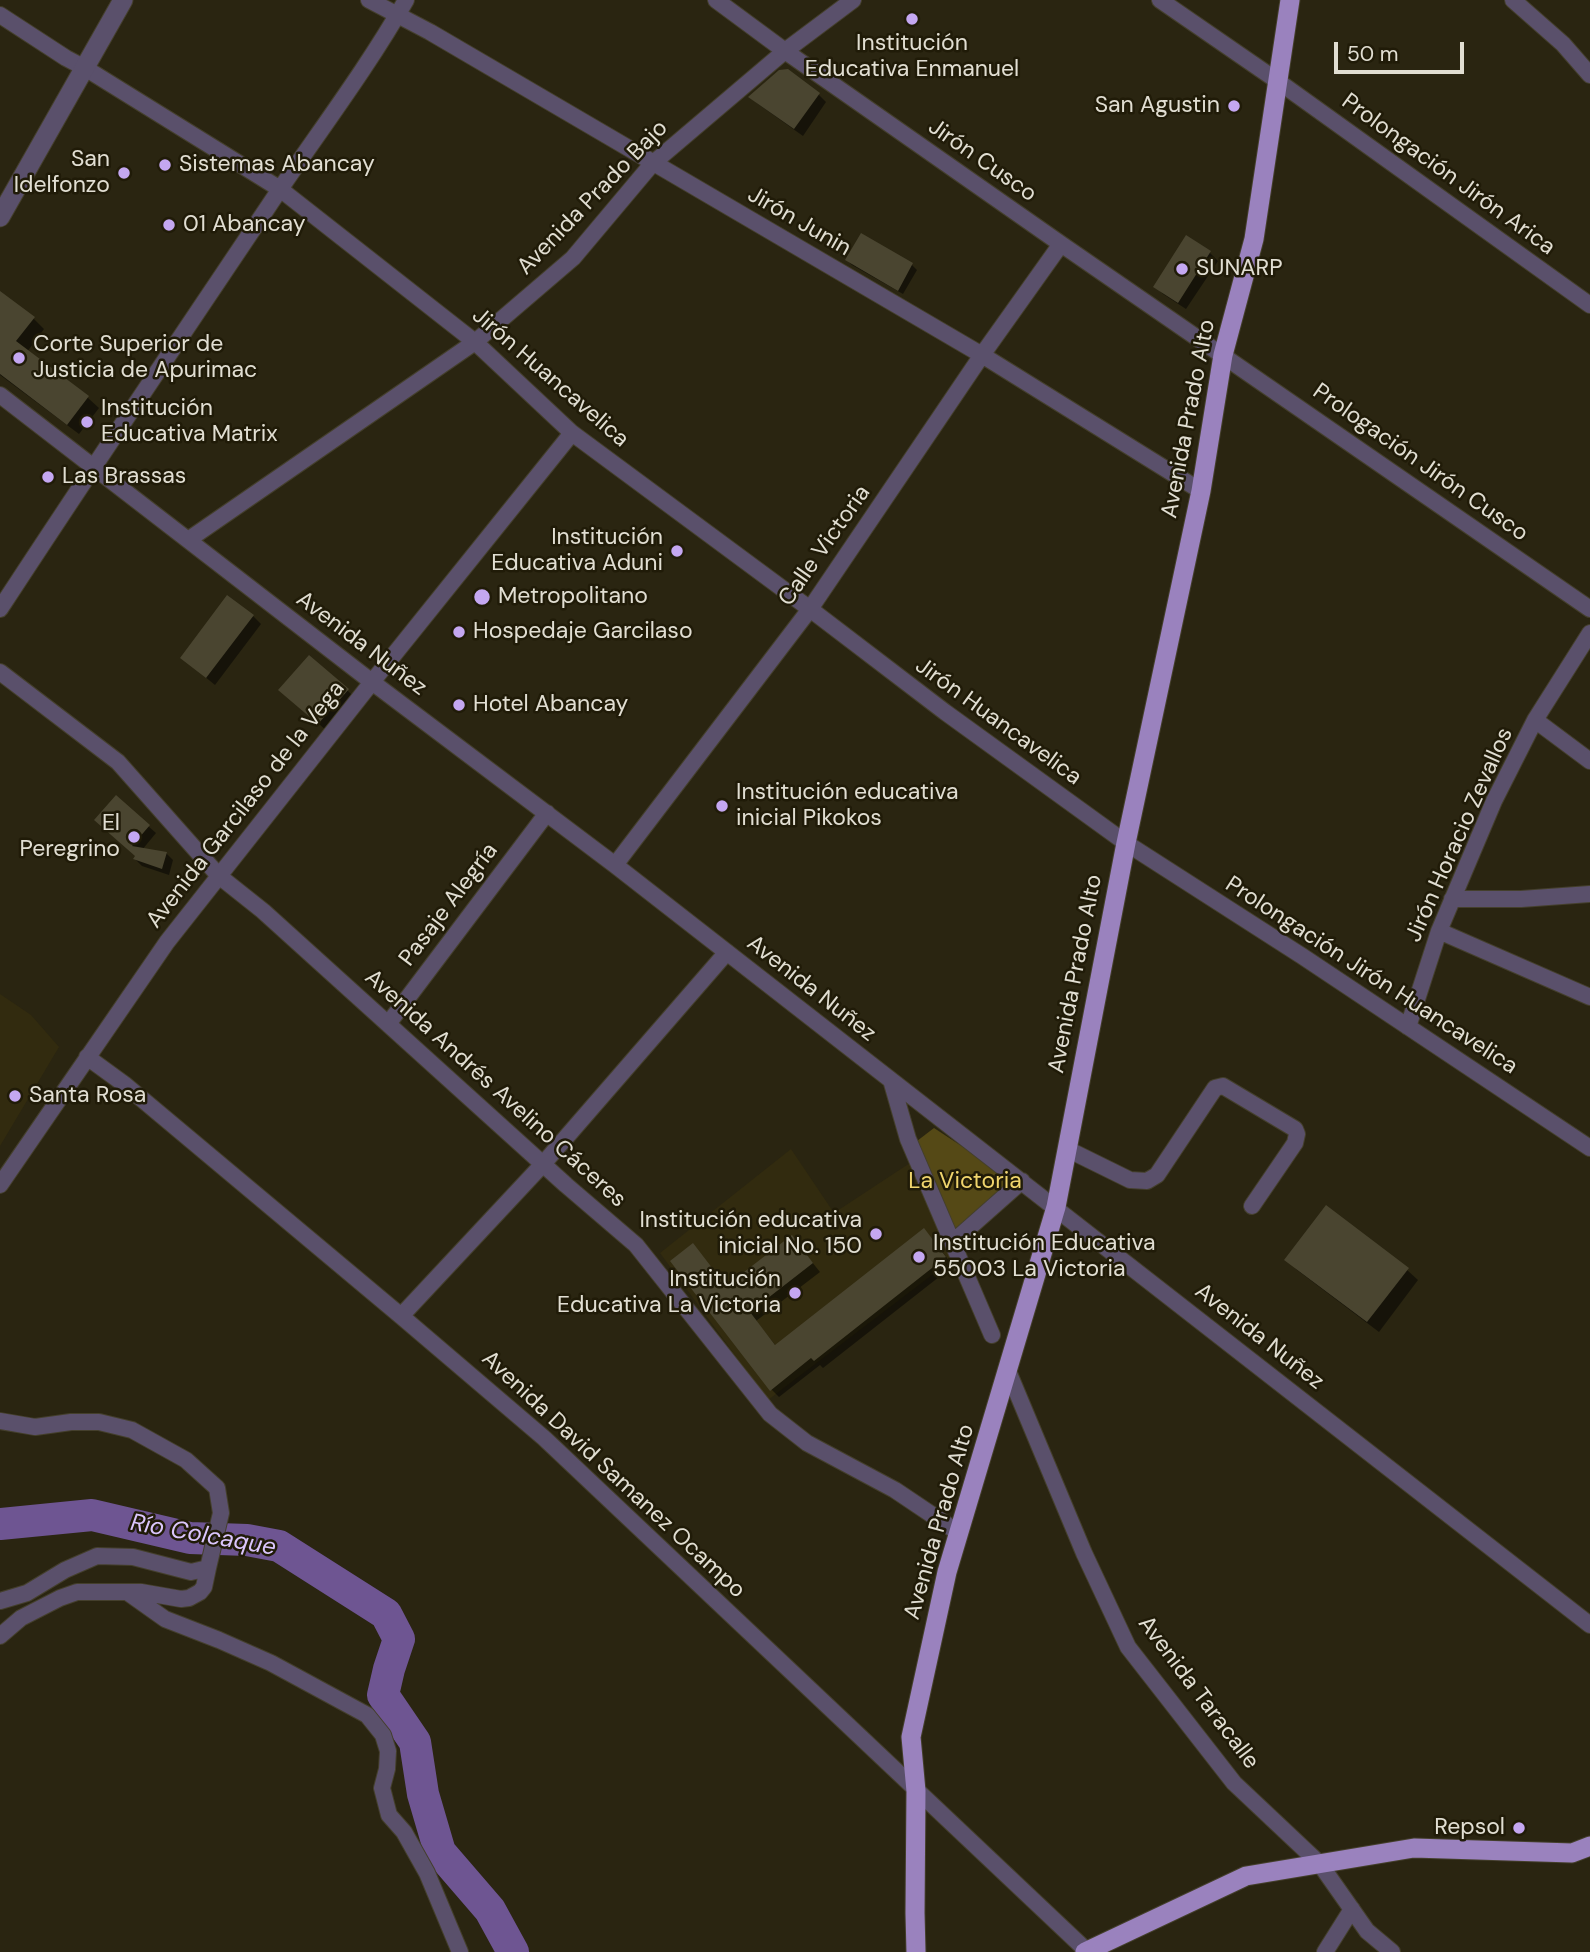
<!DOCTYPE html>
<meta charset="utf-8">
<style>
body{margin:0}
#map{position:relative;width:1590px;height:1952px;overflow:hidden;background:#2a2511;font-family:"DM Sans",sans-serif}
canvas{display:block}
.scale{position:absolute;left:1334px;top:42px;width:130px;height:32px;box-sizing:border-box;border:4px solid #e1ded2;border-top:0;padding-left:9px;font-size:21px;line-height:24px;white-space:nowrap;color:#e1ded2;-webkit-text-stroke:5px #201b08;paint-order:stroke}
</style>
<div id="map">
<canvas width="1590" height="1952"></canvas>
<div class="scale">50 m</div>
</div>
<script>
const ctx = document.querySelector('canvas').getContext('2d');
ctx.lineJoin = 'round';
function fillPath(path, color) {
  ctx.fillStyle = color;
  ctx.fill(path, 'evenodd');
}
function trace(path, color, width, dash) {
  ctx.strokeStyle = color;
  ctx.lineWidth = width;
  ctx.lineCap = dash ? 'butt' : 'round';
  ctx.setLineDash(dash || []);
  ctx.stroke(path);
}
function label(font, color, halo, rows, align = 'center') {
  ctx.font = font + ' "DM Sans",sans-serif';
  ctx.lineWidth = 5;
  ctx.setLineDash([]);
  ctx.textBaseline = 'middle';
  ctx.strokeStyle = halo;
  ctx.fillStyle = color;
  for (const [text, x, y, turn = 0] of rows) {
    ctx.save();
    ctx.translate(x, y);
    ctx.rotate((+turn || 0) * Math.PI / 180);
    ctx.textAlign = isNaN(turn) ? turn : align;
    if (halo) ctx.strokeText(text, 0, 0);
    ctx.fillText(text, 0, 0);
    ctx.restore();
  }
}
const built = new Path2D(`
 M0,994L31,1015L59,1047L0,1146Z
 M791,1149L834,1213L910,1163L953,1259L768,1400L660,1253Z`);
const green = new Path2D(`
 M934,1128L1012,1179L954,1232L917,1141Z`);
const shadow = new Path2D(`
 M818,94L826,102L803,136L758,104L750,97Z
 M861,236L912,265L917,270L903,294L852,265L847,260Z
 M1187,237L1210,253L1218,261L1186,309L1163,294L1155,286Z
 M0,293L33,318L44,329L27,352L88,398L99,408L79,434L0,375Z
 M253,616L261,624L215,685L182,658Z
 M347,690L355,698L327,731L289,698Z
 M116,798L156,833L142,850L166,853L173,860L169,875L142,866L135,859L137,857L103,827Z
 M932,1238L953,1266L823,1368L820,1365L779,1397L771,1389L727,1288L799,1246L820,1272L756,1321L776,1346Z
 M1287,1259L1407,1270L1418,1280L1379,1332L1297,1270Z`);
const river = new Path2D(`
 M0,1524L92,1515L190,1538L247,1540L279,1546L386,1614L399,1639L389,1669L383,1695L415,1742L423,1794L440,1852L490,1910L513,1952`);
const building = new Path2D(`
 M788,69L820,93L794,129L748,97L779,70Z
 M861,233L913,263L898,291L845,260Z
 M1186,235L1211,251L1178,303L1153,287Z
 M0,291L35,317L16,341L89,396L67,425L0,374Z
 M227,595L254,615L206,678L180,658Z
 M309,655L349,689L318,724L278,690Z
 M116,795L150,825L132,846L167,852L162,869L133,859L135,856L94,820Z
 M1326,1205L1409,1268L1367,1322L1284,1260Z
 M924,1228L946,1257L814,1361L811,1358L770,1391L670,1261L693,1243L726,1286L792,1235L813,1263L750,1312L775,1345Z`);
const minor = new Path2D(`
 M369,0L430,32L982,355L1201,491
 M716,0L785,51L1061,244L1590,609
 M1160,0L1279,82L1590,305
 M1513,0L1563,44L1590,75
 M0,15L66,58L85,68L280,189L475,342L572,433L810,609L945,712L1126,843L1302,956L1590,1148
 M0,395L372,682L615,865L1590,1625
 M188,540L475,342L573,258L652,164L785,51L853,0
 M0,609C88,474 178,341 268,207C314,138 365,72 406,0
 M0,672L118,762L219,876L263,911L566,1185L636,1245L770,1414L807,1443L895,1490L959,1533
 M1535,720L1590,761
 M615,865L810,609L982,355L1061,244
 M1452,899H1521L1590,894
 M1439,931L1590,997
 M388,1024L547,813
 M1408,1027L1439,931L1494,801L1535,720L1590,633
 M87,1057L124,1084L401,1316L544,1438L1087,1951
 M891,1080L908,1139L992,1335
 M1067,1149L1130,1180L1147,1181L1157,1175L1215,1088L1223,1086L1295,1129L1297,1134L1295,1143L1252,1206
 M0,1185L167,942L372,682L572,433
 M953,1242L1022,1181
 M401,1316L543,1164L727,952
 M1008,1371L1084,1553L1128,1647L1234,1783L1320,1864L1367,1931L1392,1952
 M0,1421L35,1427L71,1422H99L132,1430L186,1460L217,1488L221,1513L208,1568L191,1572L133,1557L97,1556L65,1570L27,1593L0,1601
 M127,1592L165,1619L219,1640L271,1663L367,1715L383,1735L388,1751L387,1769L382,1788L389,1815L404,1832L427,1873L460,1952
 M0,1636L21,1618L60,1598L77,1592H141L181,1599L189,1598L200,1592L204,1587L208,1568
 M1325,1952L1352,1909`);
const tertiary = new Path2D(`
 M0,217L123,0`);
const trunk = new Path2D(`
 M916,1952L915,1913L916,1791L911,1737L947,1572L1056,1207L1126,843L1201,491L1223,355L1254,239L1290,0
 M1085,1952L1246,1876L1414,1848L1572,1853L1590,1846`);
const markers = [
 [912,19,7,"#c4a7f1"],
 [1234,106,7,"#c4a7f1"],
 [165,165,7,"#c4a7f1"],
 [124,173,7,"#c4a7f1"],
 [169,225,7,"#c4a7f1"],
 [1182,269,7,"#c4a7f1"],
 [19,358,7,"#c4a7f1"],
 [87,422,7,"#c4a7f1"],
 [48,477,7,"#c4a7f1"],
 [677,551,7,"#c4a7f1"],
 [482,597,9,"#c4a7f1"],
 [459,632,7,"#c4a7f1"],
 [459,705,7,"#c4a7f1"],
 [722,806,7,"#c4a7f1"],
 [134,837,7,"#c4a7f1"],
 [15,1096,7,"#c4a7f1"],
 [876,1234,7,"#c4a7f1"],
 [919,1257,7,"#c4a7f1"],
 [795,1293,7,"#c4a7f1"],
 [1519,1828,7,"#c4a7f1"]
];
const poiNames = [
 ["Institución",912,44,"center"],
 ["Educativa Enmanuel",912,70,"center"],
 ["San Agustin",1220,106,"right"],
 ["San",110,160,"right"],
 ["Idelfonzo",110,186,"right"],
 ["Sistemas Abancay",179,165],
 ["01 Abancay",183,225],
 ["SUNARP",1196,269],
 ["Corte Superior de",33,345],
 ["Justicia de Apurimac",33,371],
 ["Institución",101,409],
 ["Educativa Matrix",101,435],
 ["Las Brassas",62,477],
 ["Institución",663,538,"right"],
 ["Educativa Aduni",663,564,"right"],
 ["Metropolitano",498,597],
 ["Hospedaje Garcilaso",473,632],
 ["Hotel Abancay",473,705],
 ["Institución educativa",736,793],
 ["inicial Pikokos",736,819],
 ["El",120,824,"right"],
 ["Peregrino",120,850,"right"],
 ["Santa Rosa",29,1096],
 ["Institución educativa",862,1221,"right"],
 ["inicial No. 150",862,1247,"right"],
 ["Institución Educativa",933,1244],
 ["55003 La Victoria",933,1270],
 ["Institución",781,1280,"right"],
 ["Educativa La Victoria",781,1306,"right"],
 ["Repsol",1505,1828,"right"]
];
const streetNames = [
 ["Jirón Cusco",982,161,35],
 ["Prolongación Jirón Arica",1448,175,36],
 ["Avenida Prado Bajo",593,198,-46],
 ["Jirón Junin",799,222,30],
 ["Jirón Huancavelica",550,378,41],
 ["Avenida Prado Alto",1189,419,-79],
 ["Prologación Jirón Cusco",1420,463,35],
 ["Calle Victoria",825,546,-55],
 ["Avenida Nuñez",361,644,37],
 ["Jirón Huancavelica",998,722,36],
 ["Avenida Garcilaso de la Vega",246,805,-52],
 ["Jirón Horacio Zevallos",1460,835,-66],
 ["Pasaje Alegría",449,905,-53],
 ["Avenida Prado Alto",1076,974,-79],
 ["Prolongación Jirón Huancavelica",1371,976,33],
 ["Avenida Nuñez",811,989,38],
 ["Avenida Andrés Avelino Cáceres",495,1089,42],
 ["Avenida Nuñez",1259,1337,38],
 ["Avenida David Samanez Ocampo",613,1475,43],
 ["Avenida Prado Alto",940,1522,-74],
 ["Avenida Taracalle",1198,1693,53]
];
const parkNames = [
 ["La Victoria",965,1182]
];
const waterNames = [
 ["Río Colcaque",203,1536,10]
];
fillPath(built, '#322b0f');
fillPath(green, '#554916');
fillPath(shadow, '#0007');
trace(river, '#6e5592', 32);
fillPath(building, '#4a4530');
trace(minor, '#443f2c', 18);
trace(tertiary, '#443f2c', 21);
trace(trunk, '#443f2c', 21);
trace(minor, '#5a506b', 16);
trace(tertiary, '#5a506b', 19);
trace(trunk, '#9a82be', 19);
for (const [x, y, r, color] of markers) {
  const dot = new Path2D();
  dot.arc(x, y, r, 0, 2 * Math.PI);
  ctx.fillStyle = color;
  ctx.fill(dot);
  trace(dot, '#201b08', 2.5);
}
label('23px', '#e1ded2', '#201b08', poiNames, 'left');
label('23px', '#e1ded2', '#201b08', streetNames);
label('23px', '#f0d56d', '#201b08', parkNames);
label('italic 24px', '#dbc6fd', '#201b08', waterNames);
</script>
